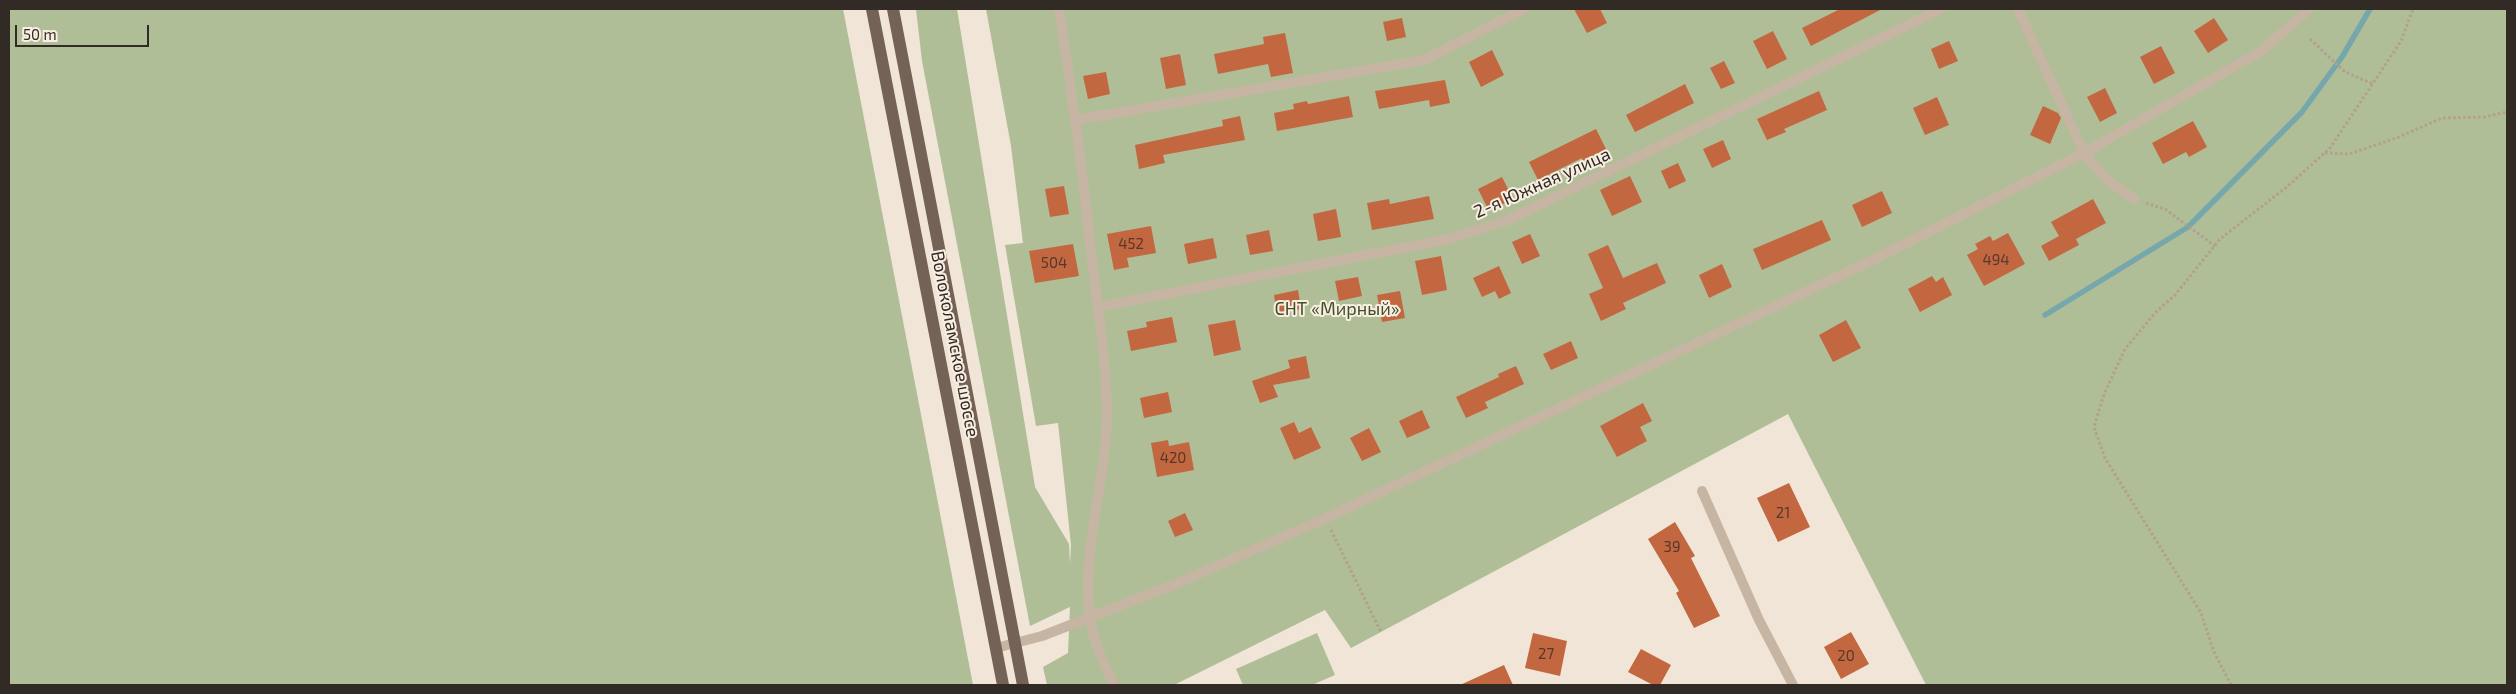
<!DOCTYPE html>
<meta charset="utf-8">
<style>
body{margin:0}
#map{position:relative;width:2516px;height:694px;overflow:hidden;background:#f0e5d6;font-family:"Exo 2",sans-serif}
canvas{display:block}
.frame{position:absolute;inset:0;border:10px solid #322a25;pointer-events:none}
.scale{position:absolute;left:15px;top:25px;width:134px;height:22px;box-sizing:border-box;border:2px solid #322a25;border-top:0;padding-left:6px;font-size:15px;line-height:18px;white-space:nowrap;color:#322a25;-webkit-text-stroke:4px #f8efe2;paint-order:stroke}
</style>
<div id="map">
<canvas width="2516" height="694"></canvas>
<div class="frame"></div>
<div class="scale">50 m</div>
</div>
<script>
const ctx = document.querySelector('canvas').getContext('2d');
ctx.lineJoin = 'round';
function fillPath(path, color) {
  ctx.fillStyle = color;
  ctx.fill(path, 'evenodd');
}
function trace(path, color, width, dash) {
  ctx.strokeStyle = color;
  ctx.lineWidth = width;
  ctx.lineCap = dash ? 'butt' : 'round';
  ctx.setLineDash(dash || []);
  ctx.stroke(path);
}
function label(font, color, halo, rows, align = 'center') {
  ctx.font = font + ' "Exo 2",sans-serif';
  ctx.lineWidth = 4;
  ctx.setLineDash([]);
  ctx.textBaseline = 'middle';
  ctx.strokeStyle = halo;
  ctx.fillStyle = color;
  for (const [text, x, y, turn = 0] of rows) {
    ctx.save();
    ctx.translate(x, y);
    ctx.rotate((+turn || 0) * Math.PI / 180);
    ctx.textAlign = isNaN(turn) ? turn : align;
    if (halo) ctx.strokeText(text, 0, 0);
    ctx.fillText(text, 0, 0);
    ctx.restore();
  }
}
const green = new Path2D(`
 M9,9H843L973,685H9Z
 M916,9H957L1035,487L1069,544L1070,564L1071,545L1058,423L1036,426L1005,245L1023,243L1011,146L986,9H2507V685H1926L1788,414L1351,648L1325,610L1174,685H1047L1043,667L1068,653L1070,607L1030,626L922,61Z
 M1317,633L1335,675L1312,685H1243L1236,669Z`);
const stream = new Path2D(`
 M2045,315L2188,227L2302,112L2342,57L2370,9`);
const building = new Path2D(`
 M1574,9H1600L1607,23L1587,33Z
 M1840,9H1882L1811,46L1802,28Z
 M1402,18L1406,37L1387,41L1383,22Z
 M2214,18L2228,40L2208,53L2194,31Z
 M1773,31L1787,59L1767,69L1753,41Z
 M1285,33L1293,73L1271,77L1268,64L1218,74L1214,54L1264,44L1263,37Z
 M1949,41L1958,61L1939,69L1931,49Z
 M2161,46L2175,73L2154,84L2140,57Z
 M1492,50L1504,75L1481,87L1469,62Z
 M1180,54L1186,85L1166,89L1160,58Z
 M1724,61L1735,83L1721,89L1710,68Z
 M1106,72L1110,94L1088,99L1083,76Z
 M1445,80L1450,103L1430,107L1429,100L1379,109L1375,91Z
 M1685,84L1694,103L1635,132L1626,115Z
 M2105,88L2117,113L2100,122L2087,97Z
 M1819,91L1827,110L1784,129L1786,132L1767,140L1757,119Z
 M1349,96L1353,117L1277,131L1274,113L1294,109L1293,104L1307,101L1308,104Z
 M1937,97L1949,125L1925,135L1913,108Z
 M2043,106L2058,113L2061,118L2050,144L2030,135Z
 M1240,116L1245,140L1163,155L1165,163L1139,169L1135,145L1223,126L1222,120Z
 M2193,121L2207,147L2189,157L2186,152L2163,164L2152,143Z
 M1596,129L1606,149L1583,161L1582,158L1538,180L1529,162Z
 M1723,140L1731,159L1712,168L1703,149Z
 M1678,163L1686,181L1669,189L1661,171Z
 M1630,176L1642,202L1612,216L1600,190Z
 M1502,177L1513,199L1489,211L1478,189Z
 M1064,186L1069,214L1050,217L1045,189Z
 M1882,191L1892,213L1862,227L1852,205Z
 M1429,196L1434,219L1372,230L1367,203L1389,199L1390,204Z
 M2093,199L2106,223L2076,239L2079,245L2049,261L2041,246L2059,236L2051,222Z
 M1336,209L1341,237L1318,241L1313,214Z
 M1822,220L1831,240L1762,270L1753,249Z
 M1151,226L1156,253L1127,258L1129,267L1114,270L1107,234Z
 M1269,230L1273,251L1250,255L1246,235Z
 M2008,233L2025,264L1984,286L1967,255L1978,249L1975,244L1990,236L1993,241Z
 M1530,234L1540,256L1522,264L1512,242Z
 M1213,238L1217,258L1188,264L1184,244Z
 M1073,244L1079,276L1035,283L1029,251Z
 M1608,245L1623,278L1657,263L1666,283L1623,303L1626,309L1601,321L1589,294L1603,288L1588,254Z
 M1441,256L1447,290L1422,295L1415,261Z
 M1722,264L1732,287L1709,298L1699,275Z
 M1499,266L1511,293L1499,299L1495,291L1482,297L1473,278Z
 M1932,276L1936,282L1943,277L1952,295L1920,312L1908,289Z
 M1358,277L1362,296L1339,301L1335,281Z
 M1298,290L1301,309L1277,313L1274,295Z
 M1400,291L1405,318L1382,322L1377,295Z
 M1172,317L1177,342L1131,351L1127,331L1147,327L1146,322Z
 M1235,320L1241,350L1214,356L1208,325Z
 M1846,320L1861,348L1833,362L1819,335Z
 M1571,341L1578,358L1551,370L1543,354Z
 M1306,356L1310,378L1273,385L1278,397L1260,403L1252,381L1290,368L1288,360Z
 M1516,366L1524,384L1485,402L1488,408L1466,418L1456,397L1499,377L1498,374Z
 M1168,392L1172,412L1144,418L1140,398Z
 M1643,403L1652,421L1640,427L1647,441L1617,457L1600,426Z
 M1422,410L1430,428L1407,438L1399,421Z
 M1294,422L1299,433L1311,427L1321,448L1294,460L1280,428Z
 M1369,428L1381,452L1362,461L1350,438Z
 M1168,440L1169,446L1189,442L1194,470L1157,477L1151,443Z
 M1789,483L1810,527L1778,542L1757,498Z
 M1185,513L1193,530L1175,537L1168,521Z
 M1675,522L1695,556L1691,558L1720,616L1694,628L1676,593L1679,591L1648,539Z
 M1851,632L1869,664L1841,679L1824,647Z
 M1533,633L1567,641L1560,676L1525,668Z
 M1641,649L1671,665L1660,685H1653L1628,672Z
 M1504,665L1513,685H1460Z`);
const path = new Path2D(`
 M2310,39L2345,72L2373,84
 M2325,153L2349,154L2399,137L2442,118L2484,117L2507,112
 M2146,203L2165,209L2215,246
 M1331,530L1381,632
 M2231,685L2214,652L2201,613L2105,458L2094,427L2104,394L2125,349L2155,313L2175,295L2220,239L2288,186L2330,148L2401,41L2413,9`);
const lane = new Path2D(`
 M1059,9C1072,92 1083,176 1092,260C1098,310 1106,361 1107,411C1107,480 1081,548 1090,618C1093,641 1104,664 1114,685
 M2018,9L2084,153L2106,179L2134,199
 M1076,120L1424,60L1524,9
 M1098,307L1449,239L1508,220L1941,9
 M1702,491L1759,620L1793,685
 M996,648L1042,636L1178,583L1324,519L1873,260L2084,153L2263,50L2309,9`);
const primary = new Path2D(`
 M872,9L1003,685
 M893,9L1023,685`);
const numberNames = [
 ["452",1131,244],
 ["494",1996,260],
 ["504",1054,263],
 ["420",1173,458],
 ["21",1783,513],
 ["39",1672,547],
 ["27",1546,654],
 ["20",1846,656]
];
const streetNames = [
 ["2-я Южная улица",1542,183,-24],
 ["Волоколамское шоссе",955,344,79]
];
const parkNames = [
 ["СНТ «Мирный»",1337,309]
];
fillPath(green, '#afbe97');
trace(stream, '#76a7ac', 5.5);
fillPath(building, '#c36740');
trace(path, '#b39f8d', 3, [2.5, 2.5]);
trace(lane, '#c7b5a3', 10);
trace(primary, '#746256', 12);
label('15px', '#56392c', null, numberNames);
label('18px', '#322a25', '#f8efe2', streetNames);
label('18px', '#3f5029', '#f8efe2', parkNames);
</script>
